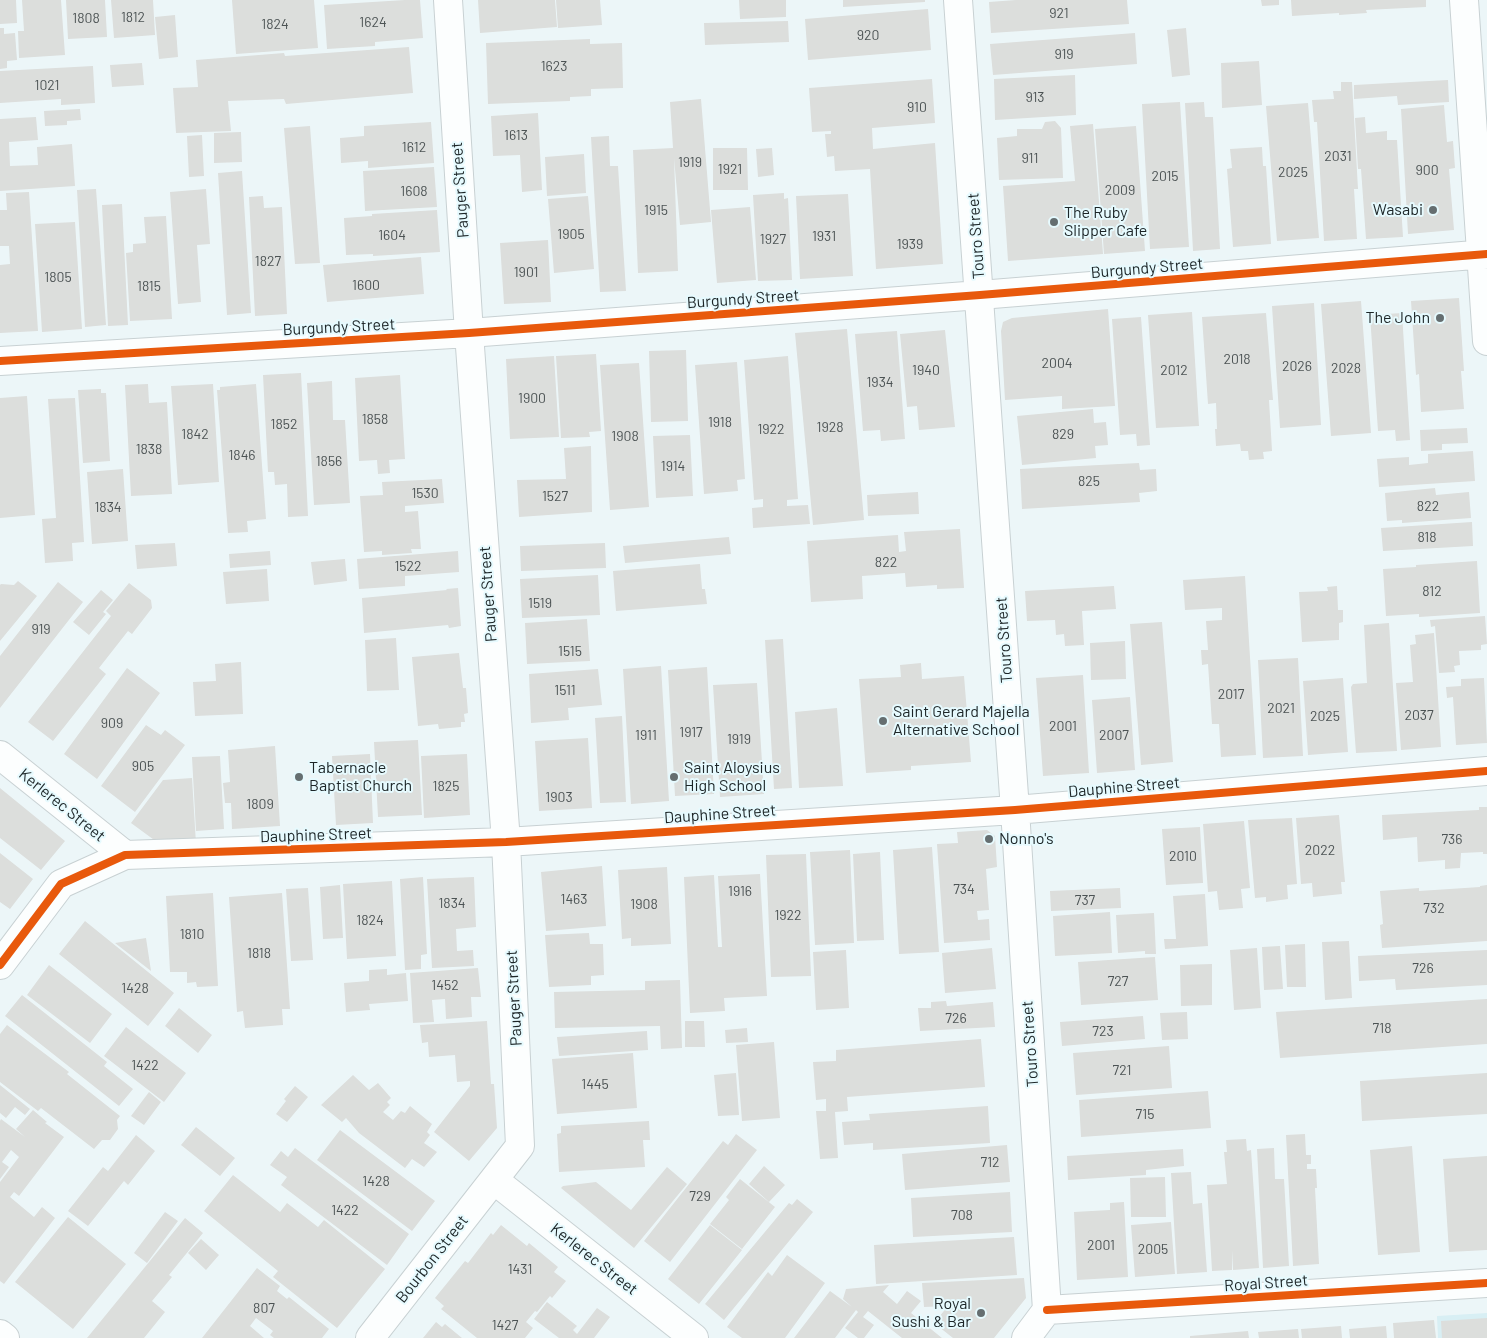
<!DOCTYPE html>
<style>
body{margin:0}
canvas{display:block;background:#ecf6f8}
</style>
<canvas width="1487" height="1338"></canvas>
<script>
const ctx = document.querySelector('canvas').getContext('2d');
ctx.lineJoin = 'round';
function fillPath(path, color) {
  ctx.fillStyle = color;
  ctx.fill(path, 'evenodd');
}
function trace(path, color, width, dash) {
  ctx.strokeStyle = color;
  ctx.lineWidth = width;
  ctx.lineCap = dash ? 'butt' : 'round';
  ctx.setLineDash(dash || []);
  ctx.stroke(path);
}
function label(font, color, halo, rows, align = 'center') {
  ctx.font = font + ' Barlow,sans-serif';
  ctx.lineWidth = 4;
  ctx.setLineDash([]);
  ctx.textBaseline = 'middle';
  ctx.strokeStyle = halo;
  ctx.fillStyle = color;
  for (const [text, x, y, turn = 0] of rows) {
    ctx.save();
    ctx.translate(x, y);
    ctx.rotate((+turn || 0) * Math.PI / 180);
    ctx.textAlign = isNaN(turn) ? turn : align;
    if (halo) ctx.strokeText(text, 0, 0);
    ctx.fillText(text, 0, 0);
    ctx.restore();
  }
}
const built = new Path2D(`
 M1487,1313V1338H1438L1437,1316Z`);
const building = new Path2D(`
 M0,0H16L17,23L0,24Z
 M22,0H61L65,55L19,58L18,31H24Z
 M66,0H105L107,37L68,39Z
 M111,0H153L155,35L114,38Z
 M232,0H314L318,48L236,54Z
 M405,0H420L423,38L375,42V46L327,49L324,5Z
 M478,0H555L557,27L480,33Z
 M556,0H600L602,25L558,28Z
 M739,0H786V17L740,19Z
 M843,0H925V2L843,7Z
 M1016,0H1127L1129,24L991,33L989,2Z
 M1261,0H1279V5L1262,6Z
 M1291,0H1426V7L1366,10L1367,13L1339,15V13L1292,16Z
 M928,9L931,50L808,60L805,19Z
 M175,15L178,57L159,59L155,17Z
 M788,21L789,42L705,45L704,23Z
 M0,28H4V34L15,33L17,60L7,61V68L0,69Z
 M1186,28L1190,75L1172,77L1167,30Z
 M1135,33L1137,64L993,75L990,44Z
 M590,39V44L622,43L623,88L591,89V96L570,97V101L488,104L486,43Z
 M409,47L413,93L286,104L284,99L228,101L231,131L176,133L173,88L198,87L196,60L284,53L285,56Z
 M1259,61L1262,105L1222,108L1221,63Z
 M142,63L144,85L112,87L110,65Z
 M93,66L95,103L61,105V99L0,103V71Z
 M1075,75L1076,115L995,120L994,79Z
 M932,79L935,123L872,128L873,149L935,143L943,264L876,269L870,169L835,171L834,156L827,157L825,134H831V131L812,132L809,88Z
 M1448,80L1449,102L1398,105L1397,96L1354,99V85Z
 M1341,82H1352L1358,189H1354L1357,239L1324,241L1317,122H1314L1312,100L1334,99L1333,91H1341Z
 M701,99L711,222L680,225L674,158L678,271L638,273L633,150L673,148L670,102Z
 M1180,102L1189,247L1150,249L1142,104Z
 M1204,102L1205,117H1213L1220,249L1193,251L1185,103Z
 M1308,103L1319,238L1277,241L1266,106Z
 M1444,105L1447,142L1453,141L1455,168L1449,169L1454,230L1408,234L1401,109Z
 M80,109L81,120L67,121V125L45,126L44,111Z
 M538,113L542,190L522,192L520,155L493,156L491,116Z
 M36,117L38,140L9,142L10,166L38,165L37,147L72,144L75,186L0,191V119Z
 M1365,117L1366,133L1387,131V140H1397L1403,237L1366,239L1361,169H1358L1355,118Z
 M1055,121L1061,128L1063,178L999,180L997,138L1017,136V129H1042L1045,122Z
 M431,122L434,163L368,168V161L341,163L340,138L364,136V126Z
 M1093,124L1103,254L1008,261L1003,186L1075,181L1070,126Z
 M310,126L320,263L295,264L284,128Z
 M1136,126L1145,251L1104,254L1095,129Z
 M241,132L242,162L214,163V133Z
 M202,135L204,176L189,177L187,136Z
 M609,136L610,166H618L626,291L600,292L591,137Z
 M1262,147L1263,166H1266L1271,244L1233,247L1227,169L1232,168L1230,149Z
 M713,148H747L748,190H713Z
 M772,148L774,175L758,177L756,149Z
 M584,154L586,193L547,196L545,157Z
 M434,167L437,207L365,211L363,171Z
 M242,171L251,313L227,315L218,173Z
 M96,189L106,325L85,327L77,190Z
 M206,189L210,244L197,245L201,302L178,304L170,192Z
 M29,192L38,331L0,333V265L10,264L9,246H0V210H7L6,193Z
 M784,193V199L788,198L792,280L758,281L753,195Z
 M848,194L853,276L800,279L796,196Z
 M263,196L264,208L282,207L287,314L255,316L249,197Z
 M588,196L594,269L554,273L548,199Z
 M122,204L128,325L108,326L102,205Z
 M750,207L756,280L717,283L711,210Z
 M437,210L440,252L373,256V254L346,255L344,218L372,216V214Z
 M166,216L172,319L130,321L126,253L133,252V244L146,243L144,217Z
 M75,222L82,329L42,332L35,224Z
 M548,240L551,302L504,304L500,243Z
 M421,257L424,294L327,302L323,265Z
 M1459,298L1464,371H1461L1464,409L1421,412L1419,374L1416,375L1411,301Z
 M1361,301L1371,433L1331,436L1321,304Z
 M1314,303L1321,425L1280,428L1272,306Z
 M1108,309L1115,406L1062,409V396L1005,400L1001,331L1003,322L1012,318Z
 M1192,312L1199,426L1156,428L1148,315Z
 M1266,313L1273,400H1269L1272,451L1263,452L1264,459L1249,460L1248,451H1241L1240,444L1216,446L1215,429H1217L1216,403L1208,404L1202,317Z
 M1402,313L1410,440L1396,441L1395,430L1378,431L1370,315Z
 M1141,317L1150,445L1137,446L1136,434L1120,435L1112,319Z
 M847,329L864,520L813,525L795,333Z
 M945,330L955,427L919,430L917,406L907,407L900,334Z
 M897,331L905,439L881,441L880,430L863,431L855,334Z
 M686,350L688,421L651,422L649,351Z
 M596,354L601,431L589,432L590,437L561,438L556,356Z
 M554,356L559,437L510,439L506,359Z
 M788,356L798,499L787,500V506L808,505L810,524L753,528L752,508L763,507V499L754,500L744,360Z
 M737,362L745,479L737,480L738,491L704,494L695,365Z
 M639,363L649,507L610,510L600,365Z
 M301,373L308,516L288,517L287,484L275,485L274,472H268L263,375Z
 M400,375L405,459L389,460L390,473L378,474L377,460L359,461L355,378Z
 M332,381L333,420H345L350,503L314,505L307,383Z
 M148,384L149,403L167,402L172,494L131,496L125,385Z
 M213,384L219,482L178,485L171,386Z
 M256,384L266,519L247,521L248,532L228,533L217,390H220V387Z
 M101,389V393H106L110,461L83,463L78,390Z
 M27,396L35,515L0,518V398Z
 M75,398L84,542L72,543L73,561L45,563L42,519L56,518L48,399Z
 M1093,409L1094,423L1106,422L1108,445L1095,446L1096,458L1022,465L1017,416Z
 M1467,428L1468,443L1442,444V450L1421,451L1420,430Z
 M690,435L693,496L656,498L653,436Z
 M591,446L592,512L519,517L517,480L566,479L564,448Z
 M1473,451L1475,481L1379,487L1377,459L1409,457V465L1428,463V454Z
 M1139,463L1140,470L1156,469L1157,491L1139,493L1140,502L1022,509L1020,469Z
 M123,469L128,541L92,544L87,472Z
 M442,479L444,503L405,506V512L418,511L421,549H411L412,553L382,555V551L364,552L360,496L383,495L382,482Z
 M1435,488L1436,495L1469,492L1471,518L1402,523V520L1387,521L1385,493Z
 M918,492L919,514L868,516L867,495Z
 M1472,522L1473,546L1383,551L1381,528Z
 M960,529L964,588L937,589V585L906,587L905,573L862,576L863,599L811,602L807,541L898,535L899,552L906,551L904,532Z
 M729,537L731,554L625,563L623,546Z
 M175,543L177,566L137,569L135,545Z
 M605,543L606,568L521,571L520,546Z
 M270,551L271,565L230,568L229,554Z
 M458,551L459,572L405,576V586L359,589L357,559Z
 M345,559L347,581L314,585L311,562Z
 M1477,561L1480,613L1419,617V614L1386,616L1383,569L1416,567V565Z
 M700,564L702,589H705L707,604L616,611L613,571Z
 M267,569L269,601L226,604L223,572Z
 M598,575L600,615L522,618L520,579Z
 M1245,576L1256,755L1221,757L1219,724H1212L1208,664L1202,665L1201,650H1208L1206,621L1222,620V608L1185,610L1183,580Z
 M18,581L37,596L0,641V585L1,584L14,585Z
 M58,582L83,602L0,708V656Z
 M129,583L151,600L152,608L132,634L128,631L99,668L106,674L53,741L28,722L111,616L106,611Z
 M1114,586L1116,609L1082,611L1084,645L1065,646L1064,634L1056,635L1055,620L1027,621L1025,591Z
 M1337,586L1338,610H1343V622L1339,623V640L1302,642L1299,592L1328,591L1327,587Z
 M458,588L461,626L449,628L448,625L364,633L362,598L447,590L446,589Z
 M101,590L113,600L103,612L106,614L89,635L73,622Z
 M1485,616L1487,644L1481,645V650L1459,651L1460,665L1454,666L1455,672L1439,673L1435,626L1431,627L1430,620Z
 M587,619L590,661L527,664L525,623Z
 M1162,622L1173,762L1141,765L1130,624Z
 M1389,623L1397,751L1356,753L1351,687L1353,684L1367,683L1364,625Z
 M1434,633L1441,747L1401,750L1396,683L1413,682L1410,645L1416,644L1415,635Z
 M396,638L399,690L367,691L365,640Z
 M783,639L792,788L774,789L765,640Z
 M1125,641L1126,679L1091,680L1090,643Z
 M459,653L463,688H466L468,713L464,714L465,722H461V727L439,729L438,724L418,726L412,657Z
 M1298,658L1303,756L1263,758L1258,660Z
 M241,662L243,714L195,716L193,682L216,681L215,664Z
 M921,663L922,679L964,676L971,762L911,766V770L866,773L859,679L901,677L900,665Z
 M661,666L669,801L631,804L623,669Z
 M707,667L714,794L675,796L668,670Z
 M127,668L160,693L97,779L64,754Z
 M598,669L602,705L568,708L569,720L531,723L529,674Z
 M1083,675L1089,773L1043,776L1036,678Z
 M1343,678L1348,752L1308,755L1303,681Z
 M1484,678L1487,743L1456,745L1453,697L1447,698L1446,687L1461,686V679Z
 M757,683L764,794L720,797L713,685Z
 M1130,697L1135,770L1097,773L1092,700Z
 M837,708L843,786L799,788L795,712Z
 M622,716L626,802L600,803L595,718Z
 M146,725L161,735L165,730L185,745L135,812L101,786Z
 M588,738L592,808L539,811L535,741Z
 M418,740L422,815L378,817L374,742Z
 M275,746L280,826L232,829L231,803H225L223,783L230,782L228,750Z
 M370,754L373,823L336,825L332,756Z
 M467,754L470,815L424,818L421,756Z
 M220,756L224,829L196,831L192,757Z
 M192,778L196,844L161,845L131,823L163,780Z
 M0,788L65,841L41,870L0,838Z
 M1479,807H1487V854H1483V852L1461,853L1460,868L1445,869V860L1418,862L1417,837L1383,840L1382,815L1479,810Z
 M1339,815L1345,882H1341L1342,894L1313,897L1312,883L1301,884L1296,818Z
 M1292,818L1297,884L1287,885L1288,899L1266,902V897L1255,898L1248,820Z
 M1244,821L1250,888L1241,889L1243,908L1219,910L1217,891L1208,892L1203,824Z
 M1200,827L1203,883L1166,885L1162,829Z
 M987,830L995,836L997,867L986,869L989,910L977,911L978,920L989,919L990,940L944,943L937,844L958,843L957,832Z
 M932,847L939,952L899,954L893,850Z
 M850,850L854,943L815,945L810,852Z
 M880,852L884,940L857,941L853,854Z
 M0,853L33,879L10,909L0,902Z
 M806,854L811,976L771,977L766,855Z
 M602,866L606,926L546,931L541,872Z
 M667,867L671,944L631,946V938L622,939L618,870Z
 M760,874L767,996L724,998L725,1011L690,1013L684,877L714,875L718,947H722L718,876Z
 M423,877L427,954L421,955V969L405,970L400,879Z
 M474,877L476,927L456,929L457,951L473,950L474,966L432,968L427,879Z
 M392,881L396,956L347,959L343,884Z
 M340,885L343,938L323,939L320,887Z
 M1487,885V941L1382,948L1380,925L1383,924L1380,891L1419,888V891L1480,887V886Z
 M308,888L313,960L291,961L286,889Z
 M1120,888L1121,908L1051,911L1050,891Z
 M213,893L218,986L197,987L196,982L187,983V972H170L166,896Z
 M282,893L290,1009H282L283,1025L245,1028L243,1011L237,1012L229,897Z
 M1205,894L1208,946L1165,949L1164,939H1176L1173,896Z
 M1110,912L1112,953L1055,956L1053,916Z
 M1154,913L1156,954H1145V951L1118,953L1116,915Z
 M85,921L174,993L148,1026L59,954Z
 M589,933L590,944H603L604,975L591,976V985L549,987L545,935Z
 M146,938L151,971L115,943Z
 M1349,941L1352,998L1325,1000L1322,942Z
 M1305,944L1306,987H1287L1285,945Z
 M1280,946L1283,989L1264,990L1262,947Z
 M992,948L996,989L945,993L942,953Z
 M1257,948L1261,1008L1234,1010L1230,950Z
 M846,950L849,1008L816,1010L813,952Z
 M1487,950V985L1396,990L1395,979L1359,981L1358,956Z
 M1155,957L1158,1000L1081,1005L1078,962Z
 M1212,964V1005L1181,1006L1180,965Z
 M49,965L112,1014L90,1043L27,995Z
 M478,968L481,997H471L472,1017L446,1019L445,999L432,1000L434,1022L413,1023L410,973Z
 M387,969V975L406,973L408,1001L369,1004L370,1010L346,1012L344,983L369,981V970Z
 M680,980L682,1048L661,1049L660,1026L555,1028L554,992L645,990V981Z
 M22,995L107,1062L104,1066L133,1089L119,1106L5,1016Z
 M1487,999V1044L1280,1058L1276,1012Z
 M946,1001L947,1006L993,1002L995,1027L920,1031L918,1008H931V1002Z
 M179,1008L212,1035L198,1053L165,1026Z
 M1187,1012L1188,1039L1162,1040L1160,1013Z
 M1143,1016L1145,1039L1062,1046L1060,1022Z
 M487,1021L491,1084H494L497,1128L469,1161L434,1132L470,1086V1081L457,1082L455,1055L429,1057L428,1042L422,1043L420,1025Z
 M685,1021H704L705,1047H685Z
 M7,1025L69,1072L67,1074L120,1116L117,1120L118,1129L110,1140H102L94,1149L41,1108L38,1111L0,1082V1034Z
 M126,1027L186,1073L164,1102L104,1056Z
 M747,1028L748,1042L726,1043L725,1030Z
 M647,1031L648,1050L559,1056L557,1037Z
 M981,1039L985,1087L847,1097L848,1111L835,1112L838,1158L820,1159L816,1111H826V1099L816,1100L813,1062L836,1061V1050Z
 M774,1042L780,1118L742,1121L736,1045Z
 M1169,1046L1172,1088L1076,1095L1073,1053Z
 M633,1053L637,1108L557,1114L552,1059Z
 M736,1073L739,1115L718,1116L714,1075Z
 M1487,1073V1114L1362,1121L1360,1081Z
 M353,1075L369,1090L378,1083L391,1098L387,1102L390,1105L383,1112L393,1120L401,1111L405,1113L410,1106L432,1124L427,1132L430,1135L424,1143L437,1152L424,1167L412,1159L405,1168L359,1133L346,1118L342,1122L321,1105Z
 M0,1085L30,1109L25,1115L15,1107L6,1118L0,1113Z
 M295,1086L308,1097L287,1122L276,1114L286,1101L284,1099Z
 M1208,1091L1211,1128L1081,1137L1079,1100Z
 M149,1092L161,1102L144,1125L131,1116Z
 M988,1106L990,1143L873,1150V1143L844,1145L842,1122L870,1120L869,1114Z
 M33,1110L47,1122L45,1123L64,1137L19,1196L14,1192L10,1197L34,1217L42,1207L55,1218L4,1284L0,1281V1182L19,1157L11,1150L2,1162L9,1167L0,1179V1121L1,1119L25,1137L16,1129Z
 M649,1121L650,1140H643L645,1167L559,1172L557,1134L561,1133V1126Z
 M196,1127L235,1158L220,1176L181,1145Z
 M340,1130L435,1201L412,1231L317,1160Z
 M736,1134L757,1150L670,1262L644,1241L723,1141L728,1145Z
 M1305,1134L1306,1155H1311V1164H1307V1169H1316L1317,1188H1315L1319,1264L1293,1266L1286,1135Z
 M136,1135L155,1151L128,1185L124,1181L88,1226L68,1211L103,1167L108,1171Z
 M1246,1139L1247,1151L1251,1150L1259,1268L1233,1270L1232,1250V1270L1212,1271L1207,1185L1227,1184L1224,1152H1227L1226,1140Z
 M1007,1145L1010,1182L905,1190L902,1154Z
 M1412,1146L1420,1252L1378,1255L1370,1150Z
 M295,1148L409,1234L387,1265L281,1185L287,1177L270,1165L281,1151L288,1157Z
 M1274,1148L1275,1179H1284L1289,1266L1263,1268L1257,1149Z
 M1183,1149L1184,1166L1146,1170V1175L1068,1180L1067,1156Z
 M1487,1156V1250L1449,1252L1443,1159Z
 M764,1166L785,1185L769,1202L749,1184Z
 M667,1167L687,1184L634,1248L561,1188L563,1186L596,1182L631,1210Z
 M1191,1172L1193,1204L1202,1203L1207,1272L1177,1274L1171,1173Z
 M233,1175L280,1212L287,1203L318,1227L324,1220L385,1269L337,1328L273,1277L278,1271L204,1211Z
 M1165,1177L1166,1217H1131L1130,1178Z
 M740,1179L775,1207L742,1249L710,1224L729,1200L726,1197Z
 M1010,1192L1012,1232L913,1237L911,1198Z
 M797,1199L813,1212L724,1320L705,1304L789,1203L792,1205Z
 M1124,1202L1128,1277L1077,1280L1074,1212L1110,1210V1203Z
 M165,1212L178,1221L147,1263L134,1253Z
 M68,1217L126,1264L73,1329L15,1282Z
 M185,1218L203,1233L169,1275L172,1277L152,1301L165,1312L144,1338H87Z
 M1171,1222L1175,1274L1135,1277L1131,1225Z
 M501,1225L527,1246L529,1243L558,1267L554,1272L566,1281L552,1298L550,1296L537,1312L535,1311L526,1322L533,1328L525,1338H477L441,1309L444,1306L435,1298L465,1261L468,1263L491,1233L493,1235Z
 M710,1225L742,1250L699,1304L668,1279Z
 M1014,1237L1017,1275L876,1284L874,1245Z
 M201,1239L219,1255L206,1270L188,1253Z
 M787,1255L825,1283L785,1338H742L727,1327L768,1272L772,1276Z
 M257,1268L280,1286L277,1291L287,1299L289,1297L329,1329L322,1338H274L270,1335L273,1331L256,1318L250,1326L264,1338H202Z
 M1024,1278L1026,1298L994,1338H953L934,1323L948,1306L924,1307L922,1283Z
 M889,1285L883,1292L897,1304L907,1291L921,1301L911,1313L942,1338H902L868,1311L863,1317L874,1325L864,1338H858L845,1328L858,1312L856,1310L835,1338H794L830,1291L852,1307L843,1299L846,1289Z
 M547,1302L577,1326L573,1330L577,1334L597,1308L610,1317L594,1338H559L534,1319Z
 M1487,1318V1338H1442L1441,1321Z
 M1434,1320L1436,1338H1394L1393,1323Z
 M436,1322L442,1327L445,1324L462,1338H423Z
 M1341,1326L1342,1338H1302L1301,1329Z
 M1386,1326L1387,1338H1350L1349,1329Z
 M1298,1329L1299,1338H1259L1258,1332Z
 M1248,1331L1249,1338H1190V1336Z`);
const street = new Path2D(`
 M958,0L1015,810L1047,1310
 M1464,0L1487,341
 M0,361L469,333L980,295L1487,254
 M0,755L125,855
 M0,965L61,884L125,855L506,842L1015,810L1487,771
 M494,1180L694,1338
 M370,1338L520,1146L506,842L469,333L448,0
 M1026,1338L1047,1310L1487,1283`);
const secondary = new Path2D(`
 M0,1334L5,1338`);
const cycleway = new Path2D(`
 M0,361L469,333L980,295L1487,254
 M0,965L61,884L125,855L506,842L1015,810L1487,771
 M1047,1310L1487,1283`);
const markers = [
 [1433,210,5,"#656e70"],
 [1054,222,5,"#656e70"],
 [1440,318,5,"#656e70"],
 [883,721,5,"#656e70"],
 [299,777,5,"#656e70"],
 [674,777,5,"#656e70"],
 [989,839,5,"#656e70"],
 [981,1313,5,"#656e70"]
];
const numberNames = [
 ["921",1059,13],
 ["1812",133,17],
 ["1808",86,18],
 ["1624",373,22],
 ["1824",275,24],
 ["920",868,35],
 ["919",1064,54],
 ["1623",554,66],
 ["1021",47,85],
 ["913",1035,97],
 ["910",917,107],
 ["1613",516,135],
 ["1612",414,147],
 ["2031",1338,156],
 ["911",1030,158],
 ["1919",690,162],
 ["1921",730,169],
 ["900",1427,170],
 ["2025",1293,172],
 ["2015",1165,176],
 ["2009",1120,190],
 ["1608",414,191],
 ["1915",656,210],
 ["1905",571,234],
 ["1604",392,235],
 ["1931",824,236],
 ["1927",773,239],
 ["1939",910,244],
 ["1827",268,261],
 ["1901",526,272],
 ["1805",58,277],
 ["1600",366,285],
 ["1815",149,286],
 ["2018",1237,359],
 ["2004",1057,363],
 ["2026",1297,366],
 ["2028",1346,368],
 ["1940",926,370],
 ["2012",1174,370],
 ["1934",880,382],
 ["1900",532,398],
 ["1858",375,419],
 ["1918",720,422],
 ["1852",284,424],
 ["1928",830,427],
 ["1922",771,429],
 ["1842",195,434],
 ["829",1063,434],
 ["1908",625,436],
 ["1838",149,449],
 ["1846",242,455],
 ["1856",329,461],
 ["1914",673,466],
 ["825",1089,481],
 ["1530",425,493],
 ["1527",555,496],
 ["822",1428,506],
 ["1834",108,507],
 ["818",1427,537],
 ["822",886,562],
 ["1522",408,566],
 ["812",1432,591],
 ["1519",540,603],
 ["919",41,629],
 ["1515",570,651],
 ["1511",565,690],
 ["2017",1231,694],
 ["2021",1281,708],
 ["2037",1419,715],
 ["2025",1325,716],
 ["909",112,723],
 ["2001",1063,726],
 ["1917",691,732],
 ["1911",646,735],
 ["2007",1114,735],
 ["1919",739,739],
 ["905",143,766],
 ["1825",446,786],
 ["1903",559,797],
 ["1809",260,804],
 ["736",1452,839],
 ["2022",1320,850],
 ["2010",1183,856],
 ["734",964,889],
 ["1916",740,891],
 ["1463",574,899],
 ["737",1085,900],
 ["1834",452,903],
 ["1908",644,904],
 ["732",1434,908],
 ["1922",788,915],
 ["1824",370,920],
 ["1810",192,934],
 ["1818",259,953],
 ["726",1423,968],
 ["727",1118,981],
 ["1452",445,985],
 ["1428",135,988],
 ["726",956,1018],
 ["718",1382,1028],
 ["723",1103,1031],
 ["1422",145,1065],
 ["721",1122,1070],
 ["1445",595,1084],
 ["715",1145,1114],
 ["712",990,1162],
 ["1428",376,1181],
 ["729",700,1196],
 ["1422",345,1210],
 ["708",962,1215],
 ["2001",1101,1245],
 ["2005",1153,1249],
 ["1431",520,1269],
 ["807",264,1308],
 ["1427",505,1325]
];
const streetNames = [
 ["Pauger Street",460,190,-94],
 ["Touro Street",976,236,-94],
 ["Burgundy Street",1147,268,-5],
 ["Burgundy Street",743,299,-4],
 ["Burgundy Street",339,327,-3],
 ["Pauger Street",488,594,-94],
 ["Touro Street",1004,640,-94],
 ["Dauphine Street",1124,787,-5],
 ["Kerlerec Street",62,805,39],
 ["Dauphine Street",720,814,-4],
 ["Dauphine Street",316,835,-2],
 ["Pauger Street",514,998,-93],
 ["Touro Street",1030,1044,-94],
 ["Bourbon Street",432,1259,-52],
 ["Kerlerec Street",594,1259,38],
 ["Royal Street",1266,1283,-4]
];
const poiNames = [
 ["Wasabi",1423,210,"right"],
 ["The Ruby",1064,213],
 ["Slipper Cafe",1064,231],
 ["The John",1430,318,"right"],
 ["Saint Gerard Majella",893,712],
 ["Alternative School",893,730],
 ["Tabernacle",309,768],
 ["Baptist Church",309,786],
 ["Saint Aloysius",684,768],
 ["High School",684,786],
 ["Nonno's",999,839],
 ["Royal",971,1304,"right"],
 ["Sushi & Bar",971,1322,"right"]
];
fillPath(built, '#d8eff4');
fillPath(building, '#dcdedc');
trace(street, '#c8d1d3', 30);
trace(secondary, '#c8d1d3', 30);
trace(street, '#fcfefe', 28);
trace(secondary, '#fcfefe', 28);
trace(cycleway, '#e8590c', 8);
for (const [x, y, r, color] of markers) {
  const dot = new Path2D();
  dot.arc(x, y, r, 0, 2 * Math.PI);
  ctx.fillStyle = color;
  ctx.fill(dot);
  trace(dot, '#e6fafe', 2);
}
label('14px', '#4c5354', null, numberNames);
label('16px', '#1c2527', '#e6fafe', streetNames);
label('16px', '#1c2527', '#e6fafe', poiNames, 'left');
</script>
